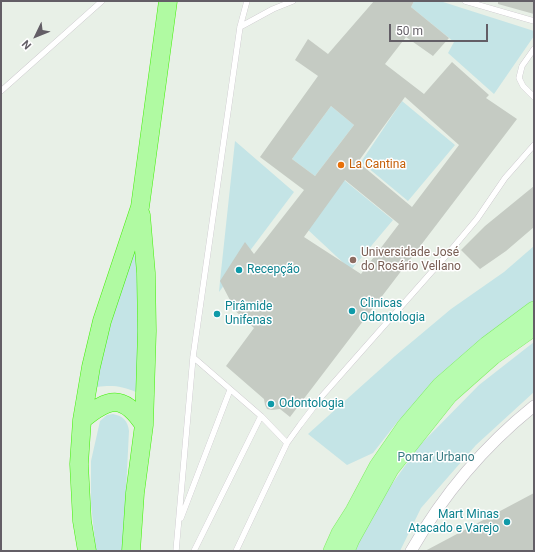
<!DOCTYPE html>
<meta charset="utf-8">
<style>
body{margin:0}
#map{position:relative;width:535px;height:552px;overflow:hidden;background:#e8f0e7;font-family:Roboto,sans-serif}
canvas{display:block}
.frame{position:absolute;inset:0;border:2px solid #635e66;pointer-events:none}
.north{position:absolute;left:16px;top:16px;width:40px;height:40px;-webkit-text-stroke:3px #fff;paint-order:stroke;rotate:227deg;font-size:11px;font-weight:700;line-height:16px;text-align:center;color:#635e66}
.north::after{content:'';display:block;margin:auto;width:14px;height:18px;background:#635e66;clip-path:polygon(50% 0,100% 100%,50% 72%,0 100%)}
.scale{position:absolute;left:389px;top:24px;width:99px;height:18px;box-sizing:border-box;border:2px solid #635e66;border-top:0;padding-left:5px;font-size:12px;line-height:14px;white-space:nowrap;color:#635e66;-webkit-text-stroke:3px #fff;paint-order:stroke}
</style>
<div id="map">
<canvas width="535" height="552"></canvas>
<div class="frame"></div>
<div class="north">N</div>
<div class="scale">50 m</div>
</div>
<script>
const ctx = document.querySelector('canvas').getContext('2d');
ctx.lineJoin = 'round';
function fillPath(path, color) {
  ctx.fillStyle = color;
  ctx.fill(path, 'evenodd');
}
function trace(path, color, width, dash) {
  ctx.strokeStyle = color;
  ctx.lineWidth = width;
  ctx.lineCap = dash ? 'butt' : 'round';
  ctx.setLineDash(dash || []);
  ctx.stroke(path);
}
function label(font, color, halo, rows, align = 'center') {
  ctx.font = font + ' Roboto,sans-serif';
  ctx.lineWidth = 3;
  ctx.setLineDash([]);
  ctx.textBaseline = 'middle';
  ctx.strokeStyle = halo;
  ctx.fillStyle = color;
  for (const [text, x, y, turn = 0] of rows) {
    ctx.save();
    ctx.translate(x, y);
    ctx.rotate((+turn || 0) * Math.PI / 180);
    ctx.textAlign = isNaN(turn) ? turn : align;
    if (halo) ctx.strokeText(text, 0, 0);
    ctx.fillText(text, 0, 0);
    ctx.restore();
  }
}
const green = new Path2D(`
 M414,1H440L534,31V36L494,94L448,53L454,42L411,7Z
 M402,101L455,145L408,201L361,162Z
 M331,106L354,125L315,176L292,159Z
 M235,141L294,192L219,292L220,281Z
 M344,180L393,220L351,270L306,228Z
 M136,243L139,370L136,392C121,386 113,385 97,387L99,362Z
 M534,246V303L484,342L398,421L373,453L347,465L308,434L395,356L451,309L504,272Z
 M534,342V392L476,445L421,508L400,551H355L364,530L382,498L420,445L479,385Z
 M113,414C123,416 128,421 129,431L123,551H96L91,504V461L100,421L107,415Z`);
const building = new Path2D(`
 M374,1H414L411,7L449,38L433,56L406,37L385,64L424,94L452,62L489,95L486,98L517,119L290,417L280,409L272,410L267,409L265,405L264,399L226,366L254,328L231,307L232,304L220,281L245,242L254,254L304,190L260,157L318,76L295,60L308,39L328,54ZM405,97L459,145L412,207L358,162ZM331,106L354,125L315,176L292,159ZM345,180L399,224L361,274L304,237Z
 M498,1H534V14L498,4Z
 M534,186V227L506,251L480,269L461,250L485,226Z
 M534,493V551H425Z`);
const service = new Path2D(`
 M465,1L534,21
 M240,27L273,9L293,1
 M534,49L522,66L519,78L523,86L534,97
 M1,91L102,1
 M193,357L261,416L287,443
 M181,518L230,390
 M176,551L193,357L240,27L247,1
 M194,551L261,416
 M236,551L287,443L300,425L322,396L451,250L477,219L505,178L534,145`);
const minor = new Path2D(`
 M411,551C443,495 484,446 534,406`);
const primary = new Path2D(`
 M332,551L340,533L354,511L378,466L405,427L440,386L487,345L534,310
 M346,551L351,539L390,469L449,395L493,356L534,327`);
const trunk = new Path2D(`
 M82,420C108,398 123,393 144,425
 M87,551L82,521L79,464L82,420L91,367L102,321L140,207L168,1
 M131,551L135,493L144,425L147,331L146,273L141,215`);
const markers = [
 [341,165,4,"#e8710a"],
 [353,260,4,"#8d6e63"],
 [239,270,4,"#0f9aa8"],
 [352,311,4,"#0f9aa8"],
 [217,314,4,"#0f9aa8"],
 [271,404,4,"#0f9aa8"],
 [507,522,4,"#0f9aa8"]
];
const foodNames = [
 ["La Cantina",349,165]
];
const educationNames = [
 ["Universidade José",361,253],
 ["do Rosário Vellano",361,267]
];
const cultureNames = [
 ["Recepção",247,270],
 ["Clinicas",360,304],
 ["Odontologia",360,318],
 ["Pirâmide",225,307],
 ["Unifenas",225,321],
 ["Odontologia",279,404],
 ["Mart Minas",499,515,"right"],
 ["Atacado e Varejo",499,529,"right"]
];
const parkNames = [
 ["Pomar Urbano",436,458]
];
fillPath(green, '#c4e4e6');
fillPath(building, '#c5cbc3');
trace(service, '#c0bbc2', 6);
trace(minor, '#c0bbc2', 12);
trace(primary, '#81ed63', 18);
trace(trunk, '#42ee08', 19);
trace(service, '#fff', 5.5);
trace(minor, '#fff', 11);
trace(primary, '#b7fcaf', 17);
trace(trunk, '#b0faa2', 18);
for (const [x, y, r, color] of markers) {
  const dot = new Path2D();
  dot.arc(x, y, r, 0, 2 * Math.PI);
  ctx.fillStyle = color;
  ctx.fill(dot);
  trace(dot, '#fff', 1.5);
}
label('12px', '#c56008', '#fff', foodNames, 'left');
label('12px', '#785e54', '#fff', educationNames, 'left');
label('12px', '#0d838f', '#fff', cultureNames, 'left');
label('12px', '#387b83', '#fff', parkNames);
</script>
